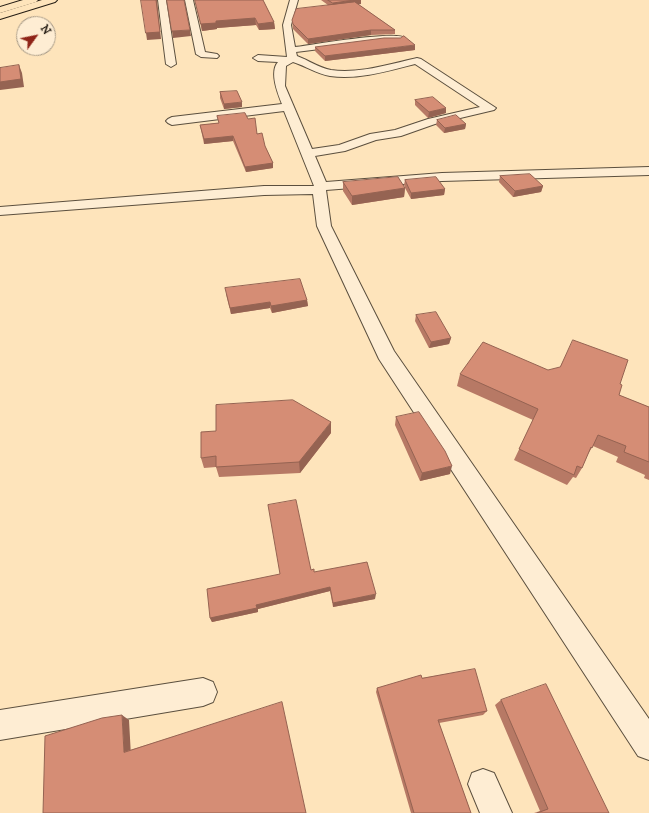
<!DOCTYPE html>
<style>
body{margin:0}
#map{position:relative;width:649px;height:813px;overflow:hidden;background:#fee4bb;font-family:"IM FELL DW Pica",serif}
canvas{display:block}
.north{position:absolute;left:16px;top:16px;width:40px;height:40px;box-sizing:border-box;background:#feedd3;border:1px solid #a79a87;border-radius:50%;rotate:57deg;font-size:11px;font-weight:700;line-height:16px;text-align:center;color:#251d14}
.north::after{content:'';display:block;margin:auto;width:14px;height:18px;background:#8f2418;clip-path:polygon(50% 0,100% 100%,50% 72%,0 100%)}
</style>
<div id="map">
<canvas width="649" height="813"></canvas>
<div class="north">N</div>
</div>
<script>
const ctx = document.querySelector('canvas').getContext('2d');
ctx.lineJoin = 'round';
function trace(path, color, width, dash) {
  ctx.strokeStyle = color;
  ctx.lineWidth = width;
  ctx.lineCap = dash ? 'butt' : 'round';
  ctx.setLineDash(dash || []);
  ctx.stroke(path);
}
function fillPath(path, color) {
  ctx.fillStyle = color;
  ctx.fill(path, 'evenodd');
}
const minor = new Path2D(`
 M158,0H166L176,64L171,67L166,64Z
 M185,0H193L205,52L217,54L219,56L217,58L201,57L196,54Z
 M290,0H298L291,25L295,47C311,45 397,30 405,38L400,41H384L296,52L297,56C308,60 319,68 331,70C360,74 390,64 417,58L421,59L496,108L494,110L435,124L401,136L376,140L345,151L315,156L326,182L442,173L649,167V175L442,181L326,190L331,226L394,351L649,719V760L638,756L379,359L317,226L313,194L264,195L0,215V207L264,186H314L284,111L172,125L168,123L166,121L168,119L172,117L282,104C278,94 269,72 278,62L258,61L253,58L258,55L287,57L283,25ZM293,62C306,66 317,74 330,76C358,80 388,71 415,64L480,107L428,119L395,130L370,134L339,145L312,149L285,86L286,66Z
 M203,678L213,682L217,692L213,702L203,706L0,740V710Z
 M483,769L494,773L512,813H480L468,784L472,773Z`);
const major = new Path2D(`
 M42,0H57L55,2L0,19V13Z`);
const highway = new Path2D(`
 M23,0H38L36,2L0,13V7Z`);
const wall = new Path2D(`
 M195,0H263L274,22L275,29L259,30L256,25L217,28V29L202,31Z
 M321,0H361V4H358L395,30V34L371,35L308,44L293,29L292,20L328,5Z
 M315,47L415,50L325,61L315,51Z
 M220,92L242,107L224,109L220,98Z
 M415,100L446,113L428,118L415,105Z
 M217,116L248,119L265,146L273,163V168L246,172L233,141L204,144L200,125L219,123Z
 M437,120L466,124L465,129L444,133L436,125Z
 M500,176L543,186L541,192L513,197L499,182Z
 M405,180L445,189L444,195L411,199L405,188L404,197L352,205L343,191V182L405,187L404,185Z
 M226,294L307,300L308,306L272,313L270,308L231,314Z
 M416,315L451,338L449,344L429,348L415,321Z
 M548,370L620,384L619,395L649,407V480L644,478L645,475L616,462L618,457L593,446L588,454L582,468L576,478L573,477L567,485L514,460L533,420L457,386L460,374Z
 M396,417L450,474L420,481L395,425Z
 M331,433L300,473L219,477L216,467L204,468L201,458Z
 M311,570L314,572L375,599L333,607L330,591L258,609V612L212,622L210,618Z
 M422,678L487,711L483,715L439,723L471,813H411L376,692L377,688Z
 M501,700L609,813H534L540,811L495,705Z`);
const shadedWall = new Path2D(`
 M156,0H157L161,39L147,40L146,33Z
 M354,0H361V4L332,8L333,3Z
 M255,18L256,25L217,28V29L202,31L201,24L216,21Z
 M274,22L275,29L259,30L258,24Z
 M190,30L191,36L173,38L172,31Z
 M371,30V35L308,44V39Z
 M415,45V50L325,61V56Z
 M19,65L22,73L24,87L0,90V82Z
 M242,102V107L224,109V104Z
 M446,108V113L428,118L429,112Z
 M466,124L465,129L444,133L445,128Z
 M233,136V141L204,144V139Z
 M273,163V168L246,172L245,167Z
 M543,186L541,192L513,197L515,191Z
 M405,188L404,197L352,205V196Z
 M445,189L444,195L411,199V193Z
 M307,300L308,306L272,313L271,306Z
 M270,302V308L231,314L230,308Z
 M451,338L449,344L429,348L431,342Z
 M331,422V433L300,473L299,462Z
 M452,466L450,474L420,481L422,473Z
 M330,587V591L258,609V612L212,622L210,618L256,605Z
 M376,594L375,599L333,607V603Z
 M122,715L129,720L131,756L124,752Z`);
const building = new Path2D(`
 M141,0H156L160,32L146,33Z
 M167,0H184L190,30L172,31Z
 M195,0H263L274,22L258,24L255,18L216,21V23L201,24Z
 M328,0H354L333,3Z
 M355,2L395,30H371L308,39L293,24L292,20L296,9Z
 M404,36L415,45L325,56L315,47L384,38H400Z
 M19,65L21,79L0,82V68Z
 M237,91L242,102L224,104L220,92Z
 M433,97L446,108L429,112L415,100Z
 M245,113L248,119L255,118L257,134L262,133L265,146L273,163L245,167L233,136L204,139L200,125L219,123L217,116Z
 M456,115L466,124L445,128L437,120Z
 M530,174L543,186L515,191L500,176Z
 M398,177L405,188L352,196L343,182Z
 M436,177L445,189L411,193L405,180Z
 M300,279L307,300L271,306L270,302L230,308L225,288Z
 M436,312L451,338L431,342L416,315Z
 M573,340L628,360L620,384L622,385L619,395L649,407V462L624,452L626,446L598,435L592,448L591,447L582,468L577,466L574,475L519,449L538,409L460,374L483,342L548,370L560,367Z
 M293,400L331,422L299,462L216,467V456L201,458V432L216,431V405Z
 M419,412L445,451L452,466L422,473L396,417Z
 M296,500L311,570L314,569V572L367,562L376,594L333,603L330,587L256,605L257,608L210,618L207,589L280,574L268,505Z
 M475,669L487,711L438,720L471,813H414L377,688L421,675L422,678Z
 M546,684L609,813H537L548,809L501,700Z
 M282,702L306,813H43L45,736L102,718L122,715L124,752Z`);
trace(minor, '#5b4f3e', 2);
trace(major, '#251d14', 2);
trace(highway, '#251d14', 2);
fillPath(minor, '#feedd3');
fillPath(major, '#fee4bb');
fillPath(highway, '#fee4bb');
fillPath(wall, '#b77965');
fillPath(shadedWall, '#956352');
fillPath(building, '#d58d75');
trace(building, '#956352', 1);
</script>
